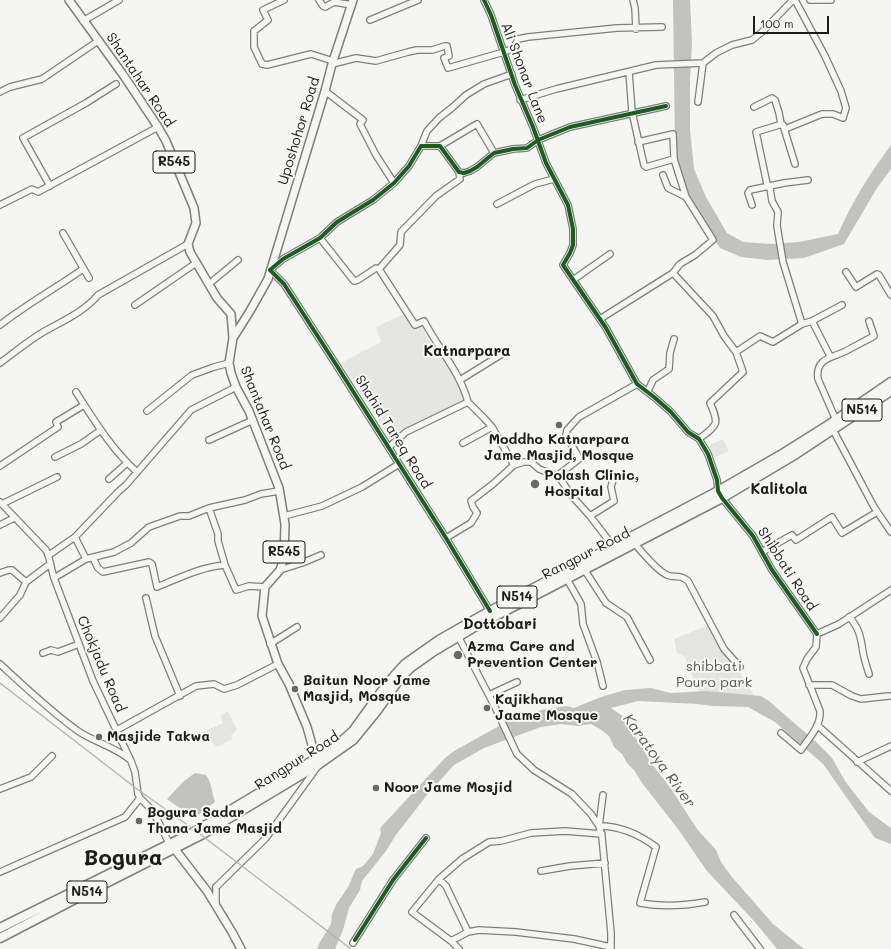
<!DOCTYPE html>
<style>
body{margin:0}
#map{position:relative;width:891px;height:949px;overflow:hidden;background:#f5f5f3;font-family:Mali,sans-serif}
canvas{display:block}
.scale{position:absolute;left:753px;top:16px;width:76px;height:18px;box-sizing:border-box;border:2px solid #1c1c1c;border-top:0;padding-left:5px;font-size:12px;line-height:14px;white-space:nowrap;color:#1c1c1c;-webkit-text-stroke:3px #f6f6f2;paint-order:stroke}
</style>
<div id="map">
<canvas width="891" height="949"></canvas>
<div class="scale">100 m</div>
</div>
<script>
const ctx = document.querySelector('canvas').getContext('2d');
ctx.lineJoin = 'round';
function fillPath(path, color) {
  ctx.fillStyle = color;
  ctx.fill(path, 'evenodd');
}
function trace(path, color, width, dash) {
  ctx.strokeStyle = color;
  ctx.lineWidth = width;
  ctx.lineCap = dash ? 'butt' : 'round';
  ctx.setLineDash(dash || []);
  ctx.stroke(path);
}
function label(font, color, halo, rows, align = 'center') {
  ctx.font = font + ' Mali,sans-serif';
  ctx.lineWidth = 4;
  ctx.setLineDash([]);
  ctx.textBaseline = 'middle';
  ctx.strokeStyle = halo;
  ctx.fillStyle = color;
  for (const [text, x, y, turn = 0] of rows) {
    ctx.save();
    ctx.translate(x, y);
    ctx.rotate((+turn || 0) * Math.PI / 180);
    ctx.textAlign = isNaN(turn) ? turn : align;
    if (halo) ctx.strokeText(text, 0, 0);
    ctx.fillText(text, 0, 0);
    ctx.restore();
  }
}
const built = new Path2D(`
 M404,314L414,327L422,325L427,337L461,388L463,402L404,429L389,437L341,363L381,342L376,327Z`);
const green = new Path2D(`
 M723,439L729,451L711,459L706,447Z
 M711,624L726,657L739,671L756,698L700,696L685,657L677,653L674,639Z
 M228,711L237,730L231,735L232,739L217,747L203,732L223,723L220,716Z`);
const water = new Path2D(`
 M673,0H690L692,43L690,79V130L694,169L706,197L727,233L743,242L772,244L799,242L838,234C852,202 870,173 891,145V169L877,188L844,244L804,258L768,260L741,257L720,248L698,216L683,182L675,146Z
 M651,688L671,693L706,691L761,696L769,701L815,741L832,758L845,781L869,812L891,828V844L875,838L823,764L775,722L748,707L713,706L697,704L638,701L611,708L624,717L628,728L643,748L649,760L672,790L697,829L716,850L721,862L732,877L773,924L804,949H777L754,921L707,871L678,829L642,783L634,770L627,763L622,754L614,747L609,736L600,729L591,724L577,726L561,724L541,727L484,748L454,765L427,795L396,835L386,851L362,881L360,890L349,908L343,930L335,949H317L320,942L331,924L332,914L336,905L348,887L356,869L363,866L373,854L381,833L380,829L382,826L445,758L454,751L508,721L545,709L567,706L574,708L601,697L625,690Z
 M195,773L206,775C213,785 211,791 215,802L194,818L167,799L184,781Z`);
const minor = new Path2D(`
 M284,0L263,10L268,20L254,31V47L262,64L267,65L311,54L333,61
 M319,0L323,6L325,7L334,2L352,5
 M484,0L491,15L515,85L533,127L546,163L568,205L573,229V245L570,253L563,265L606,328L637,384L654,397L671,412L688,432L699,439L708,454L717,480L718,491L722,498L753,536L772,570L817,634
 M633,0L635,8L636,29
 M810,0H831
 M370,20L418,0
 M83,21L119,0
 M332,64L356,58L376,61L408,52L417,50H432L445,46H447L449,56L444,58L448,68L504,52L514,48L518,39L528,37L617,28L662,27
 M629,72L632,112L644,165L646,167L674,159
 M325,91L363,120L360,124L376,155L394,183
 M0,92L10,87L42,79L98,41
 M520,100L556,89L656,65L703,63L716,53L732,45L752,40L762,32L791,2L795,0
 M698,102L703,63
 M754,107L772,98L775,100L779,113L781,124
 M785,129L822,114H833L843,118L846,108L841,91L825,56L795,0
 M421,146L427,131L439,118L453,107L466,95L484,84L512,74
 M440,146L477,124L494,153
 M795,164L783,125H779L756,132L767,184L770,188L772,201L778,212L777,226L783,262L802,324
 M663,175L668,188L686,197
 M50,186L23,138L86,103L116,84
 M497,204L535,184L554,179
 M0,205L32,189L38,192L158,127
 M752,205L748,193L750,190L784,183L808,180
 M63,233L89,278
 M320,238L354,281L358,280L376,268L379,269L415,325L424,321C438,348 460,372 468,402
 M379,269L400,245L401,232L436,196L460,179L459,172
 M846,272L856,287L877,274L879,275L891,295
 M673,273L713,316L724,336L736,352L743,372L710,403C720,425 717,425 699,439
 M573,280L610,254
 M209,284L238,260
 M135,305L196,263
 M600,319L673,273L680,264L695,255L713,240L686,197L674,159L673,134L638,142
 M812,321L830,356
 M0,325C27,304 56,288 83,269
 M736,352L760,336L773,342L802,324L812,321L842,305
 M0,363C15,352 29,340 45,331C63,321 85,311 98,295L188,244
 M460,380L502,354
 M648,391L653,380L669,369L670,353L674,339
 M76,392C94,420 112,450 137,472
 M468,402L484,418L492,427L514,465L524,462H531L539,469L557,476L561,480L572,496L590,516L613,546
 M147,411L192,375L214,367L229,363
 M836,420L818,379C815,358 832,358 846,351C855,346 865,341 874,336L869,321
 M832,428L874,507L891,532
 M209,440L253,420
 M463,443L492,427
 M389,447L406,432L468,402
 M55,457L81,444L101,430
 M0,466L58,427L56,422L84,405
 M557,476L579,459L578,456L566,435L567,430L579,417L637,384
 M109,479L127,463
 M0,502L46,550C50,557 51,569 54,578L93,681L131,761L135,772L138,794L140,798L150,808L157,819L169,843
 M2,504L57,477
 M209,508L218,534V541L225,565L236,590L249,586L265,587
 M284,516L322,506L362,487L399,464
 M590,516L614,501L611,487L613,480
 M0,525L14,518
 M75,537L86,559L114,552L131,543L149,527L180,516H189L209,508L245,500L261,494L279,491
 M446,538L471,523L477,513L473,507L471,501L493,484L514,465
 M635,544C643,553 656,570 667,575C675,579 678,573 688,581L724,649L740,667
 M762,552L792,535L796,540L832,517L842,533L877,512
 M49,555L75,537L119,491L126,485L191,410L236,387
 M93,558L98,568L103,572L149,562L152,564L157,587C179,578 201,567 225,565
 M584,569L606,603L627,617L650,660
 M280,570L302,563L321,555
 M0,573L9,570H12L26,582
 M54,578L86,559
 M567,579L581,604L583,624L597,662L603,686
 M146,598L155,636L180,696
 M490,611L446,538L337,366L284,284L270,270L283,259L320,238L337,222L373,200L394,183L409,166L421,146H440L459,172L464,173L470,171L477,167L494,153L513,149L527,148L538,140L570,127L666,106
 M849,617C859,627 861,638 863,652C864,659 867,667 869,674
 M0,618L20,595L26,582L50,564
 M457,634L495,707L517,754L534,770L572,794L591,814L599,826L602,837L611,933V949
 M817,634L839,624L891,590
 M270,644L297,627
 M43,653L51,650L58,652L79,644
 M0,664C25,687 50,711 78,731C94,742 115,747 129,759
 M809,685H832L852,696L861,699L889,696
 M489,695L517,682
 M817,725L891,791
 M117,730L196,686L214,684L224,689L237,685L278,664
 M781,733L801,750C809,738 821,726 820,711L803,668L807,659L816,647L817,634
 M857,762L891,746
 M0,789L31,777L52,756
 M603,795L599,826C620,826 640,835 656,847L640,903C662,907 683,906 705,902
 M541,871L570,866L605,863
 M0,872L125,817L140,798
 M439,879L446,886L468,932
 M216,887L266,838L318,766
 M216,904V887
 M734,915L760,949
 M451,941L468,932L479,930L516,932L574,939L611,947
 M353,943L393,880L426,838
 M459,949L451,941L412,912L439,879L462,859L489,842L501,841L531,833L565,831L602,834`);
const major = new Path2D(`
 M69,0L124,76L158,127L166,141L194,208L196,223L188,244L190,252L217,298L231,314L233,338L229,363L231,373L236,387L249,411L279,488L285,524L284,558L280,570L265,587L262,616L278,664L289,684L307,727L316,759
 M233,338L250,311L268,279L325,91L332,64L353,0
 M174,848L207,891L232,932L241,949`);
const highway = new Path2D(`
 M0,928L196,831L289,775L335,747L353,731L387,684L405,664L439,640L490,611L718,491L784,453L827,426L891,382
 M0,938L98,887L201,835L319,764L353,740L376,712L398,681L410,668L434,651L476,626L722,498L796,454L891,391`);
const rail = new Path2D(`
 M0,683L137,789L196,831L351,949`);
const cycleway = new Path2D(`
 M484,0L491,15L515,85L533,127L546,163L568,205L573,229V245L570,253L563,265L606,328L637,384L654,397L671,412L688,432L699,439L708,454L717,480L718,491L722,498L753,536L772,570L817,634
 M490,611L446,538L337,366L284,284L270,270L283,259L320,238L337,222L373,200L394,183L409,166L421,146H440L459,172L464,173L470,171L477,167L494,153L513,149L527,148L538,140L570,127L666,106
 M355,940L393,880L426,838`);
const markers = [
 [559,425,4,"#686867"],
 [535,484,5,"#686867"],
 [458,655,5,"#686867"],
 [295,689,4,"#686867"],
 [487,708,4,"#686867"],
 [99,737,4,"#686867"],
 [376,788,4,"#686867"],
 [139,821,4,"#686867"]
];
const shields = [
 [174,162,42],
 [862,410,40],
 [284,552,42],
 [517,597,40],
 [87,892,40]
];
const shieldNames = [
 ["R545",174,162],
 ["N514",862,410],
 ["R545",284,552],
 ["N514",517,597],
 ["N514",87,892]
];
const streetNames = [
 ["Ali Shonar Lane",524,73,69],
 ["Shantahar Road",140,80,56],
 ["Uposhohor Road",299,131,-73],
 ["Shantahar Road",265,418,68],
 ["Shahid Tareq Road",393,432,58],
 ["Rangpur Road",586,554,-27],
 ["Shibbati Road",787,569,57],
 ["Chokjadu Road",101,664,67],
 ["Rangpur Road",297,761,-32]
];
const poiNames = [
 ["Moddho Katnarpara",559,440,"center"],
 ["Jame Masjid, Mosque",559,456,"center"],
 ["Polash Clinic,",544,476],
 ["Hospital",544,492],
 ["Azma Care and",467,647],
 ["Prevention Center",467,663],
 ["Baitun Noor Jame",303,681],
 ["Masjid, Mosque",303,697],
 ["Kajikhana",495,700],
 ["Jaame Mosque",495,716],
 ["Masjide Takwa",107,737],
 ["Noor Jame Mosjid",384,788],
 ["Bogura Sadar",147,813],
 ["Thana Jame Masjid",147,829]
];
const parkNames = [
 ["shibbati",714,667],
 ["Pouro park",714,683]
];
const neighbourhoodNames = [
 ["Katnarpara",467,351],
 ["Kalitola",779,489],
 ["Dottobari",500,624]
];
const waterNames = [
 ["Karatoya River",659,761,54]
];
const townNames = [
 ["Bogura",123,858]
];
fillPath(built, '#e5e5e2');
fillPath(green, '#e4e4e1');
fillPath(water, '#c2c2bf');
trace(minor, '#7e7e7d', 8);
trace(major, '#7e7e7d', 10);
trace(highway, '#7e7e7d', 11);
trace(minor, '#f5f5f3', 5.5);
trace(major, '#f5f5f3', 7);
trace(highway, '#f5f5f3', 8);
trace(rail, '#b6b6b5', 1.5);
trace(cycleway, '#1b5e20', 4);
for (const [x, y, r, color] of markers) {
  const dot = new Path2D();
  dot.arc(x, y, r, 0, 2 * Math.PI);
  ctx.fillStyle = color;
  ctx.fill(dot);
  trace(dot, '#f6f6f2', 1.5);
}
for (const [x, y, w] of shields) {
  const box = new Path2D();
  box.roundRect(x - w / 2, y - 11, w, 22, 3);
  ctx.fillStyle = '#f6f6f2';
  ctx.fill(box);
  trace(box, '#1c1c1c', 1);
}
label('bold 13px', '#1c1c1c', null, shieldNames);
label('14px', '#1c1c1c', '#f6f6f2', streetNames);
label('bold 14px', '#1c1c1c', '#f6f6f2', poiNames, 'left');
label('14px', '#545453', '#f6f6f2', parkNames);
label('bold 15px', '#1c1c1c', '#f6f6f2', neighbourhoodNames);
label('italic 15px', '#565654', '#f6f6f2', waterNames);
label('bold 22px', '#1c1c1c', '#f6f6f2', townNames);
</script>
